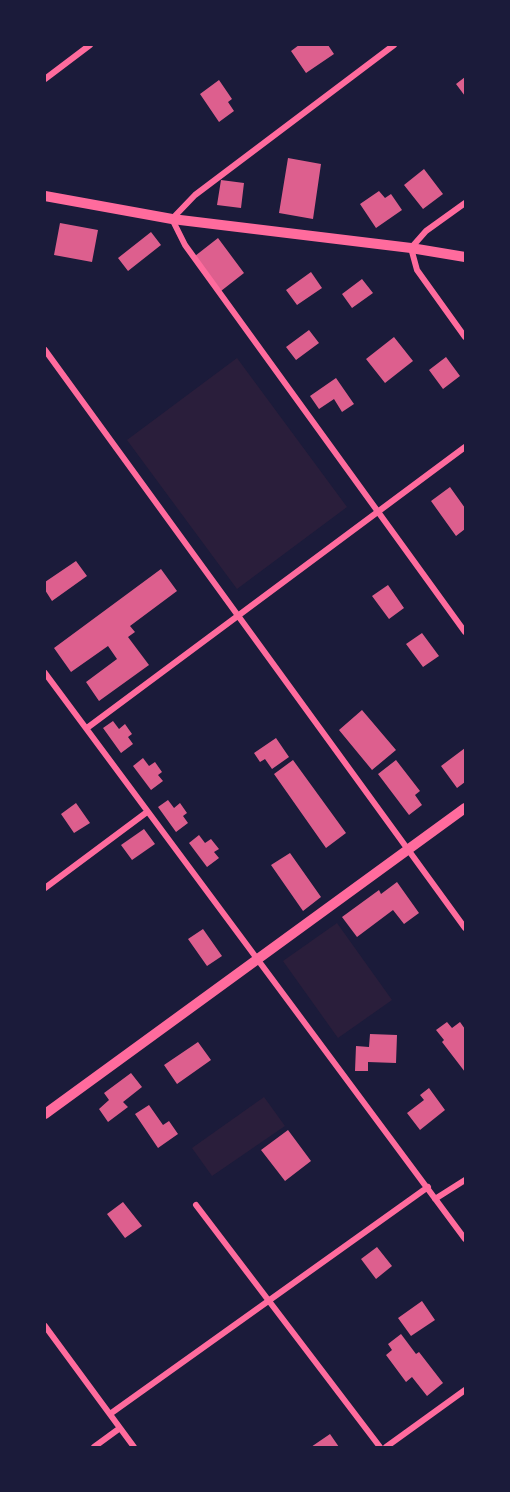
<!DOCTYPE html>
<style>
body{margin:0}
#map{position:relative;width:510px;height:1492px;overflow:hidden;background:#1b1b3a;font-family:Manrope,sans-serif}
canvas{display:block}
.frame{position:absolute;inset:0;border:46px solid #1b1b3a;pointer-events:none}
</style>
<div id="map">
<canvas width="510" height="1492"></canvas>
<div class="frame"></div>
</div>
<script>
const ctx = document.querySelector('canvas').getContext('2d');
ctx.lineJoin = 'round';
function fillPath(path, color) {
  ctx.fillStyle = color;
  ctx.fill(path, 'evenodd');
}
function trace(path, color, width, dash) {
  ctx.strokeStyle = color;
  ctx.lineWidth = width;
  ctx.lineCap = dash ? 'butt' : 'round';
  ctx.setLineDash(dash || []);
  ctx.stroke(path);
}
const green = new Path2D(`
 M237,358L347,507L237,589L127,440Z
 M337,923L392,1000L338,1038L283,961Z
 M264,1097L285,1126L212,1176L192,1148Z`);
const building = new Path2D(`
 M299,45H328L334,54L306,73L291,51Z
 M465,77V96L456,84Z
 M219,80L232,99L228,102L234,111L219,122L200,94Z
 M288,158L321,164L313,219L279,213Z
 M424,169L443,194L423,209L404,185Z
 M221,180L244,183L241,208L217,205Z
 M379,191L385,198L391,194L402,210L376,228L360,204Z
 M60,223L98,230L92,262L54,255Z
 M151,232L161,245L128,271L118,258Z
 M218,238L244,273L221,291L195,256Z
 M311,272L322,288L297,305L286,290Z
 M362,279L373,293L352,308L342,294Z
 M309,330L319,343L296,360L286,347Z
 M394,337L413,361L385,383L366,359Z
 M446,357L460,376L443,389L429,370Z
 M336,378L354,404L342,412L334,399L319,409L310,396Z
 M450,487L465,508V529L456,536L431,501Z
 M76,561L87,576L52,601L45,590V582Z
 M161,569L177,591L130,626L135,632L128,637L149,665L99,701L86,682L117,659L108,646L71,672L54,648Z
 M388,585L404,608L389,619L372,596Z
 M422,633L439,656L423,667L406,644Z
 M362,710L396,750L372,770L339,730Z
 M113,721L119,729L125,724L132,734L128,737L133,744L121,753L103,728Z
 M276,738L289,757L272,769L265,759L260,762L254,753Z
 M465,748V782L457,788L441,766Z
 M143,758L149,766L155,762L162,772L158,775L163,781L151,790L133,766Z
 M293,760L346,833L326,848L274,774Z
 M396,760L420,791L415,795L422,805L409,815L378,774Z
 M168,800L174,808L180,803L187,813L183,816L188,823L176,832L158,807Z
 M76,803L90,823L74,833L61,814Z
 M144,829L155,844L132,860L121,845Z
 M199,835L205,843L211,839L219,849L214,852L219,858L207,867L189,843Z
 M290,853L321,897L303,911L271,865Z
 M397,882L419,913L404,924L393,910L357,937L342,917L379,890L381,894Z
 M203,929L222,956L207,966L188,939Z
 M447,1022L452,1028L460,1022L465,1029V1072L442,1042L444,1040L436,1030Z
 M370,1034L397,1035L396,1063L368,1062V1071H355L356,1046L369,1047Z
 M198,1042L211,1060L177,1084L164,1065Z
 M131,1073L142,1087L123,1102L128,1107L108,1122L99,1109L109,1100L104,1093Z
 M429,1088L445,1110L420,1130L407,1113L424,1100L420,1095Z
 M149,1105L163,1125L169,1121L178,1134L158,1148L135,1114Z
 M288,1130L311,1161L285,1181L261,1150Z
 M123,1202L142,1226L125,1238L107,1214Z
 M377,1247L392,1266L376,1279L361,1259Z
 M422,1301L435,1320L411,1336L398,1318Z
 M401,1334L416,1354L419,1352L443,1383L427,1396L412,1377L406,1382L386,1355L392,1350L388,1344Z
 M330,1434L339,1447H311Z`);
const minor = new Path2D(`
 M394,45L195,195L172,219L185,245L465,632
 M45,79L90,45
 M465,203L426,231L411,248L417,270L465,337
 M45,350L465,928
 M45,673L465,1239
 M87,728L465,447
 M45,888L147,812
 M435,1199L465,1180
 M196,1205L380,1447
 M45,1326L134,1447
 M110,1414L428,1187
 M94,1447L120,1428
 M386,1447L465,1390`);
const secondary = new Path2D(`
 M45,196L172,219L411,248L465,257
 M45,1114L465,808`);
fillPath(green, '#2a1e3b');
fillPath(building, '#dd5f8e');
trace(minor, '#ff6b9d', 6);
trace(secondary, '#ff6b9d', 10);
</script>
